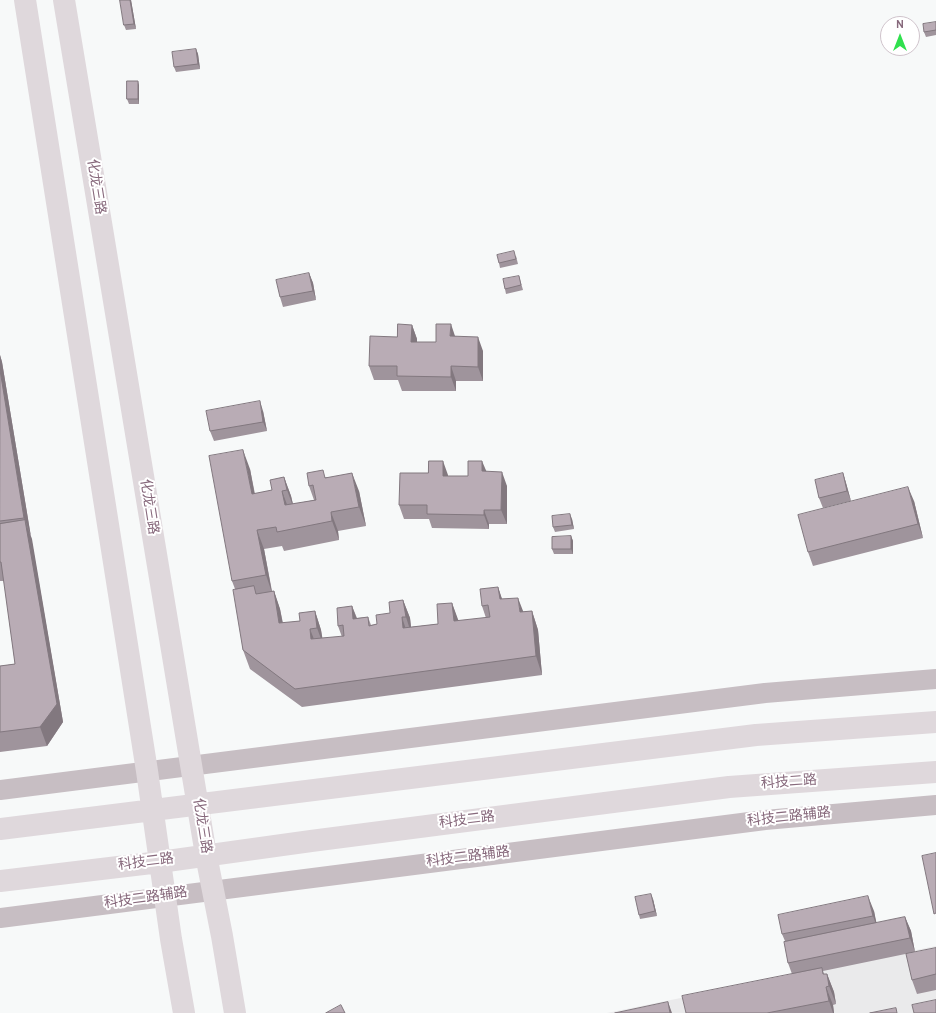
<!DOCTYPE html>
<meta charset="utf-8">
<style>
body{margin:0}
#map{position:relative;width:936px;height:1013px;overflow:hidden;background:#f7f9f9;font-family:Overpass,sans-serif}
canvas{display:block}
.north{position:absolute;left:880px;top:16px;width:40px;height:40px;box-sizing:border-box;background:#fff;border:1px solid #cfc3cb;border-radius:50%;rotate:0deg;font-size:11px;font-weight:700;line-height:16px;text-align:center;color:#87697c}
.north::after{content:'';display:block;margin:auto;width:14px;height:18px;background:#30e04e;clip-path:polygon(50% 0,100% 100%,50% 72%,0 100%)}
</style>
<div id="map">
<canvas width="936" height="1013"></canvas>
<div class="north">N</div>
</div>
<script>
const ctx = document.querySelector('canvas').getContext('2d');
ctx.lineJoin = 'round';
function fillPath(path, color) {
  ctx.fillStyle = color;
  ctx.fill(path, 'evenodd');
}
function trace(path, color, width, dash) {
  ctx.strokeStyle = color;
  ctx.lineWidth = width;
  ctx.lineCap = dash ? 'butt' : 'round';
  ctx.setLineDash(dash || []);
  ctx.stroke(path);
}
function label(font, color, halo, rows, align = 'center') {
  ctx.font = font + ' Overpass,"Noto Sans SC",sans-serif';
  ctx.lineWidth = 4;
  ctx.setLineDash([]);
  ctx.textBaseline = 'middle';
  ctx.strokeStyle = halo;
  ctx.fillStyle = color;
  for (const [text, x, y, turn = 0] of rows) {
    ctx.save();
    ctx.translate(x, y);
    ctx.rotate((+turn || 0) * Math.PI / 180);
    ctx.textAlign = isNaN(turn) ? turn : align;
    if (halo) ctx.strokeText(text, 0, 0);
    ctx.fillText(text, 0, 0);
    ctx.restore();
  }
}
const built = new Path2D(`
 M936,946V1013H607Z`);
const minor = new Path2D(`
 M0,790L765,693L936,679
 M0,918L765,820L936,805`);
const secondary = new Path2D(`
 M25,0L147,771L171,939L184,1013
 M64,0L206,855L222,936L235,1013
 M0,829L756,735L936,722
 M0,881L160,862L311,841L729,787L936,772`);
const wall = new Path2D(`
 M120,0H131L136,29L126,30L124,25Z
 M936,22V35L926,37L924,32Z
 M196,49L198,54L200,69L176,72L174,67Z
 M139,85V104H129L127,99Z
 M516,256L518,264L500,268L499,263Z
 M309,273L313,283L316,300L283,307L280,297Z
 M519,276L523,290L506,294L505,289Z
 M412,325L417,339V342H436L455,336L483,351V381H456V391H402L398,380H374L369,366L397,337Z
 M0,355L2,362L31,537L63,722L47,746L0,752V666L15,664L4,581H0Z
 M263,411L267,431L214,441L210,431Z
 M250,469L255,494L272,490L284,477L291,496L293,504L314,500L309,486L326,477L359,491L366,526L338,531L339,540L284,551L282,546L264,549L272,591H274L280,609L283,623L300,621L315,611L321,630L322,638L342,637L338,626L352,606L357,618L368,617L371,625L377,624L390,613L403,600L410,618L411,627L438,624L452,603L458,621L486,618L482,606L498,587L502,599L523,612L532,611L538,630L542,675L302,707L250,669L243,650L235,589L232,581Z
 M486,472L507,486V524H489V529L432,528L429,519H404L399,505L428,473L448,476H468Z
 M843,473L846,483L851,501L823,508L819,498Z
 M914,501L923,538L813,566L808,552Z
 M572,519L574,529L555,532L553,527Z
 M571,536L573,541V554H554L552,549Z
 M653,899L657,916L640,919L639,915Z
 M874,911L876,923L905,917L911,931L915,952L823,971L824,974H827L834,992L836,1004L833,1005L834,1013H686L792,974L788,963L785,941L782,934Z
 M936,948V990L917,994L912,980Z`);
const shadedWall = new Path2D(`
 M130,0H131L136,29L134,24Z
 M196,49L198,54L200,69L198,64Z
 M138,81L139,85V104L138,99Z
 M309,273L313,283L316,300L313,291Z
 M451,324L456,339L450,336Z
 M412,325L417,339V356L411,342Z
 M478,337L483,351V381L478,367Z
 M0,355L2,362L31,537L24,518L0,370Z
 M451,366L456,381V391L451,377Z
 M260,401L263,411L267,431L263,422Z
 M243,450L250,469L258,513L252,494Z
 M443,461L448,475V490L443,476Z
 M482,461L488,475L482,471Z
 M502,472L507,486V524L501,510Z
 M352,473L359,491L366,526L359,507Z
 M843,473L846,483L851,501L847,491Z
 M284,477L291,496L294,509L287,490Z
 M908,487L914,501L923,538L918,524Z
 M282,491L289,510L285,505Z
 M484,510L489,524V529L484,515Z
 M331,512L338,531L339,540L332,521Z
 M570,514L572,519L574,529L572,525Z
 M25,520L32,539L63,722L47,746L40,727Z
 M257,530L264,549L272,593L266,575Z
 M571,536L573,541V554L571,549Z
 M498,587L504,605L500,599Z
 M274,591L280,609L286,642L279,623Z
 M518,598L525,616L520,612Z
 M403,600L410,618L412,636L406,617Z
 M452,603L459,622L454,621Z
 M352,606L359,625L353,619Z
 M315,611L321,630L324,647L317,628Z
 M532,611L538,630L542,675L536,656Z
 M402,617L408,636L403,628Z
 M310,629L317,647L311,639Z
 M651,894L653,899L657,916L655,911Z
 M868,896L874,911L878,930L873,916Z
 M905,917L911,931L915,952L910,938Z
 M827,974L834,992L836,1004L829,986Z
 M826,987L833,1005L834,1013H833L829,1001Z
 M668,1002L672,1013H670Z`);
const building = new Path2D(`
 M120,0H130L134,24L124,25Z
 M936,22V30L924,32L923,24Z
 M196,49L198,64L174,67L172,52Z
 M127,81H138V99H127Z
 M514,251L516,259L499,263L497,255Z
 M309,273L313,291L280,297L276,280Z
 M519,276L521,285L505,289L503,279Z
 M398,324L412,325L411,342H436V324H451L450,336L478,337V367L451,366V377L397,376V366H369L370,336L397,337Z
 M0,370L24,518L0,521Z
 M260,401L263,422L210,431L206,411Z
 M243,450L252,494L272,490L270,480L284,477L287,490L282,491L285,505L316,500L313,485L309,486L307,473L323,470L325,478L352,473L359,507L331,512L332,521L277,532L276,527L257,530L266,575L232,581L209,456Z
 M429,461H443V476H468V461H482V471L502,472L501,510H484V515L427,514V505H399L400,473H428Z
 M843,473L847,491L819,498L815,480Z
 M908,487L918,524L808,552L798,515Z
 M570,514L572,525L553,527L552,516Z
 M25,520L57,704L40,727L0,732V666L15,664L1,562H0V524Z
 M571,536V549H552V537Z
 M254,586L256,594L274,591L279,623L300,621L299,613L315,611L317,628L310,629L311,639L344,636L343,625L338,626L337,608L352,606L353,619L368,617L369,626L377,624L376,615L390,613L389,602L403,600L406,617H402L403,628L438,624L437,604L452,603L454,621L490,617L488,605L482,606L480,589L498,587L500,599L518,598L520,612L532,611L536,656L295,689L243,650L233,590Z
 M936,853V913L934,914L922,856Z
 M651,894L655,911L639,915L635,897Z
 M868,896L873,916L782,934L778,915Z
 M905,917L910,938L788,963L784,942Z
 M936,948V974L912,980L906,954Z
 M822,968L823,974H827L829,986L826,987L829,1001L767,1013H686L682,996Z
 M936,1000V1013H914L912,1005Z
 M668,1002L670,1013H615Z
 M341,1005L345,1013H326Z
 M896,1008L897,1013H870Z`);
const streetNames = [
 ["化龙三路",95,187,81],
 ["化龙三路",148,507,81],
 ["科技二路",789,783,-4],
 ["科技二路辅路",789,818,-6],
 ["科技二路",467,821,-7],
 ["化龙三路",201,826,81],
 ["科技二路辅路",468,858,-7],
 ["科技二路",146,863,-7],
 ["科技二路辅路",146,899,-8]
];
fillPath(built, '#eaeaeb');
trace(minor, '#c7bec3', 20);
trace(secondary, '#dfd8dc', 22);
fillPath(wall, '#9f949c');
fillPath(shadedWall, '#82787f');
fillPath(building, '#b9acb5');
trace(building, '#82787f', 1);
label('14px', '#87697c', '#fff', streetNames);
</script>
